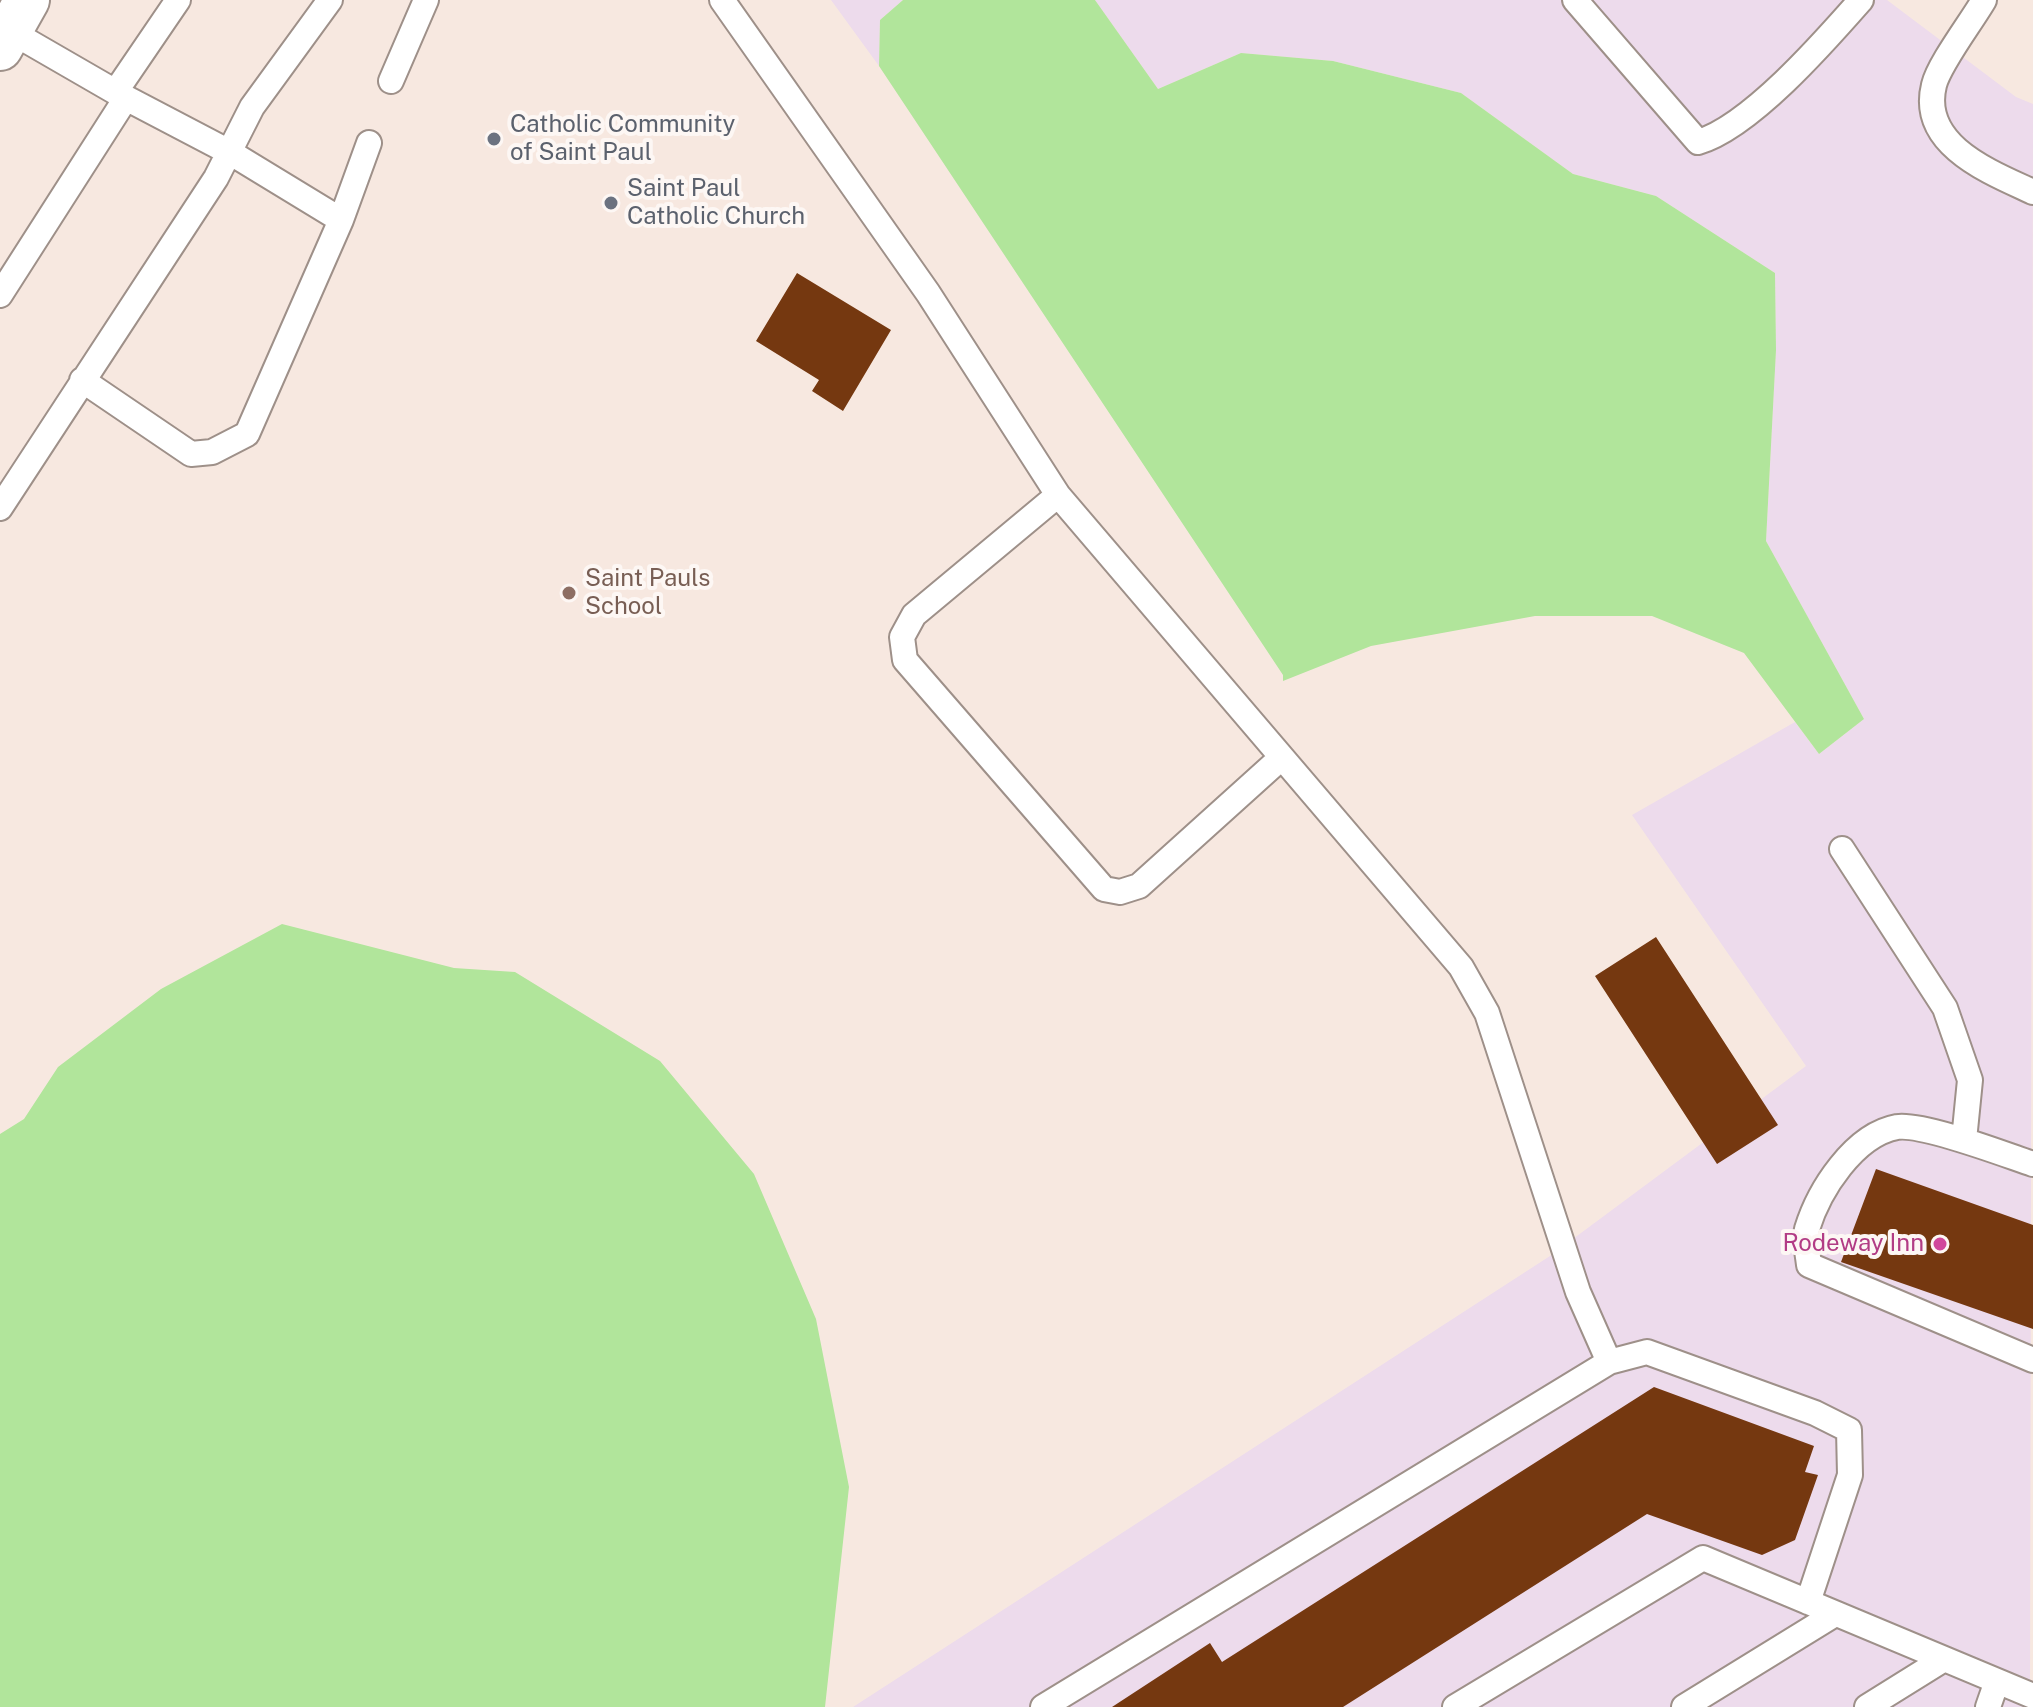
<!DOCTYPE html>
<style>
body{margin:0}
canvas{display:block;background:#f7e8e0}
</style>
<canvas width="2033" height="1707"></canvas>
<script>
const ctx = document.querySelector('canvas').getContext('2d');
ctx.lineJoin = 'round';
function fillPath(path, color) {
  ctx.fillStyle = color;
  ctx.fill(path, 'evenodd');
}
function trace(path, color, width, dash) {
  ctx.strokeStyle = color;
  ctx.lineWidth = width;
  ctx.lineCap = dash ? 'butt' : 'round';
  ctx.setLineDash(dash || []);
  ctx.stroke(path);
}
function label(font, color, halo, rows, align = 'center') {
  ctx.font = font + ' "Public Sans",sans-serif';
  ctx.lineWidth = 8;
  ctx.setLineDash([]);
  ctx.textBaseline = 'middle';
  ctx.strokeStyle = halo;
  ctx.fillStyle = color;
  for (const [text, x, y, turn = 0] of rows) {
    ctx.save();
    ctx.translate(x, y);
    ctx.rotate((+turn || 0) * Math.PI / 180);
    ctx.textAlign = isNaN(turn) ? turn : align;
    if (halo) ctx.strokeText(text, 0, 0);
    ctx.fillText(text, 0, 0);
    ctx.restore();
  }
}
const commercial = new Path2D(`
 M831,0H903L880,20L879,66Z
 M1095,0H1887L2016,97L2033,104L2030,1707H853L1550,1256L1806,1066L1632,815L1795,722L1819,754L1864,719L1766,541L1776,350L1775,273L1656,196L1573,174L1461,93L1333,61L1241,53L1158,89Z`);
const green = new Path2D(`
 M903,0H1095L1158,89L1241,53L1333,61L1461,93L1573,174L1656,196L1775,273L1776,350L1766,541L1864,719L1819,754L1744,653L1652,616H1535L1371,646L1283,681V675L879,66L880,20Z
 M282,924L454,968L515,972L660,1061L754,1174L816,1319L849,1487L825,1707H0V1134L24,1119L58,1067L161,989Z`);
const building = new Path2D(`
 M797,273L891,330L843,411L812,391L819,380L756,341Z
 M1656,937L1778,1125L1717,1164L1595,976Z
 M1876,1169L2033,1225V1329L1841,1262Z
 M1654,1387L1814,1446L1805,1472L1818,1475L1795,1540L1762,1555L1647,1514L1343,1707H1112L1210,1643L1222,1662Z`);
const lane = new Path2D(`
 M722,0L928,293L1058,495L1461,967L1487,1013L1578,1292L1609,1362
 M1575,0L1698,142C1750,127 1825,41 1861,0
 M1984,0C1972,21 1939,64 1934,85C1919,145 1990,172 2033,192
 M391,81L426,0
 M116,91L178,0
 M341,220L369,143
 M0,295L126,98L10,31
 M82,380L191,454L212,452L247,434L341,220L231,153L126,98
 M1058,495L914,615L902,637L905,660L1104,889L1120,892L1139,886L1281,758
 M0,508L216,178L252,107L330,0
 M1842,849L1945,1008L1970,1080L1964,1140
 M2033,1164C2006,1155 1923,1123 1897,1127C1854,1135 1819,1190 1807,1229C1804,1239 1808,1254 1809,1265L2033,1360
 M1043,1707L1609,1362L1647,1352L1815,1413L1849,1430L1850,1475L1808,1602
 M1455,1707L1703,1558L2033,1696
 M1684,1707L1835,1614
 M1867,1707L1944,1659
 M1988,1707L1997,1681`);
const street = new Path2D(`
 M0,48L27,0`);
const markers = [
 [494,139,8,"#6b7280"],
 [611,203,8,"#6b7280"],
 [569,593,8,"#8d6e63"],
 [1940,1244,8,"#d1479c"]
];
const worshipNames = [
 ["Catholic Community",510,125],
 ["of Saint Paul",510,153],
 ["Saint Paul",627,189],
 ["Catholic Church",627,217]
];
const educationNames = [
 ["Saint Pauls",585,579],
 ["School",585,607]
];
const hotelNames = [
 ["Rodeway Inn",1924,1244]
];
fillPath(commercial, '#eddbec');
fillPath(green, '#b1e59b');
fillPath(building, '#753810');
trace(lane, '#9e9089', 28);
trace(street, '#9e9089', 48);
trace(lane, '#fff', 24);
trace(street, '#fff', 44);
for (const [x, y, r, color] of markers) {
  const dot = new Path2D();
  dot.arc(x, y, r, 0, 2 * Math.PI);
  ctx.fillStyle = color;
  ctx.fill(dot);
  trace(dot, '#fdf7f4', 3);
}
label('24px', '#5b616d', '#fdf7f4', worshipNames, 'left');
label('24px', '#785e54', '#fdf7f4', educationNames, 'left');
label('24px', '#b23c85', '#fdf7f4', hotelNames, 'right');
</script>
